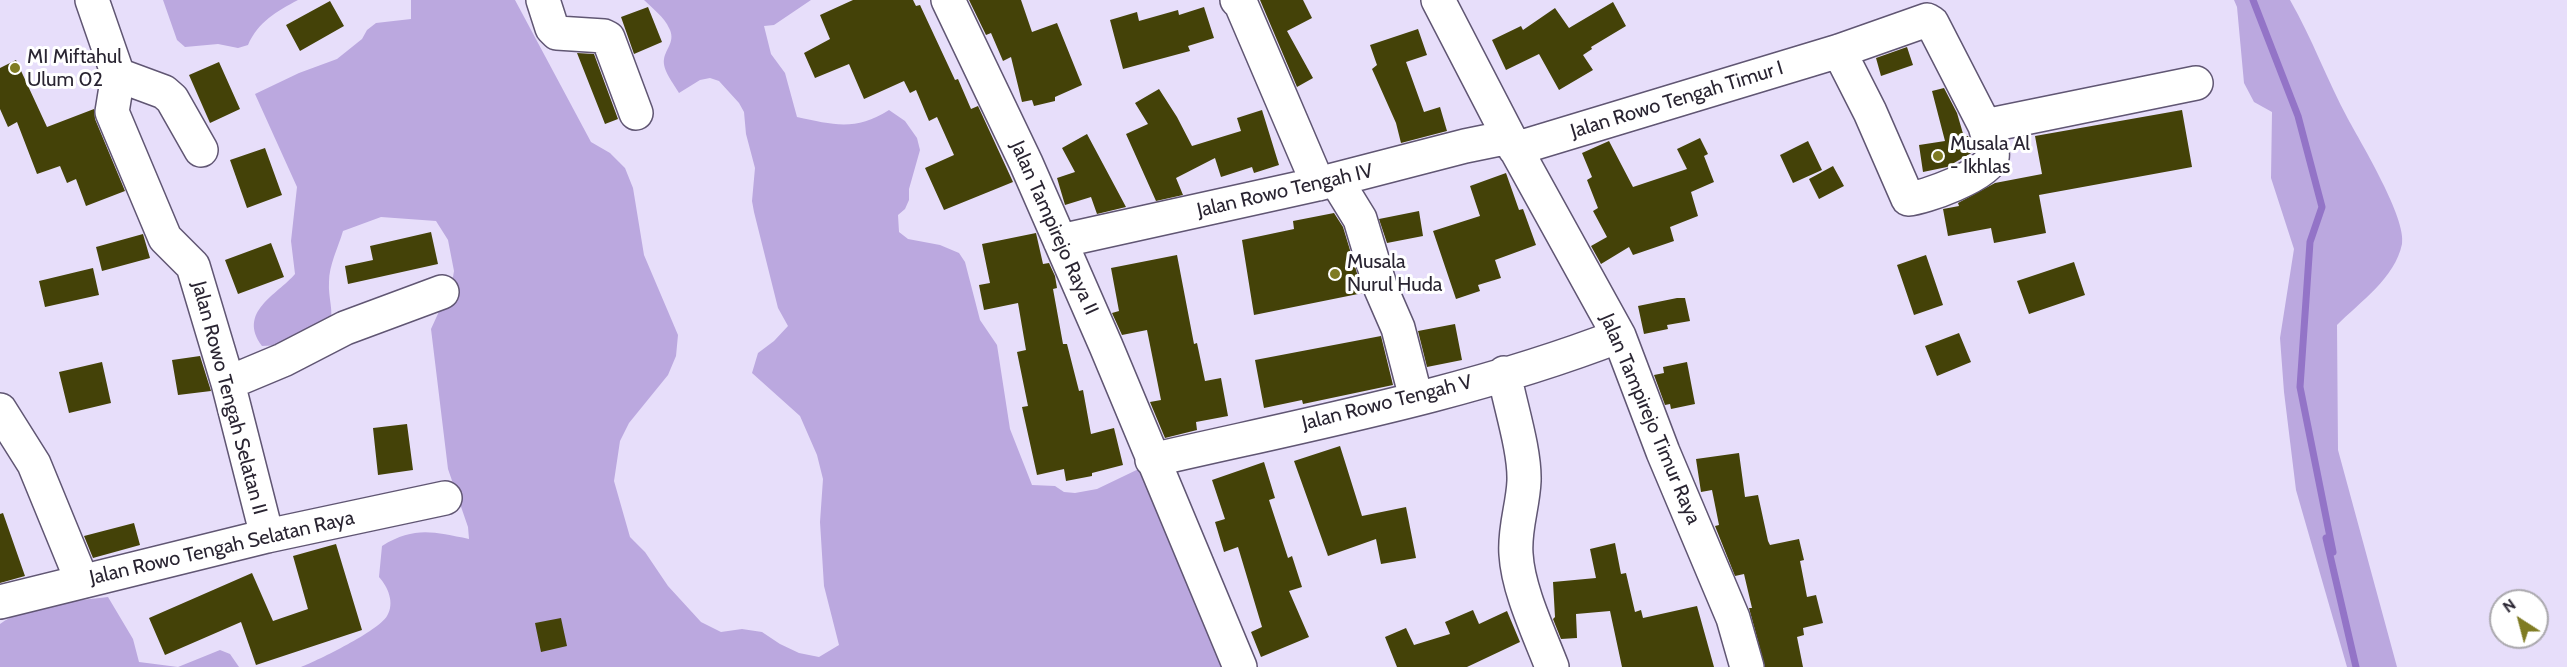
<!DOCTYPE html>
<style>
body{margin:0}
#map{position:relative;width:2567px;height:667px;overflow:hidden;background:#e7defa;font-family:Cabin,sans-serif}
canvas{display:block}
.north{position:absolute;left:2489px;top:589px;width:60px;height:60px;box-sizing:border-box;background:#fff;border:2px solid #aaa8ad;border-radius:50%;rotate:324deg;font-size:16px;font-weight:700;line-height:24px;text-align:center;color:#2a2532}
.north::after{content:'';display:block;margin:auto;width:21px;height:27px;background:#7f7b22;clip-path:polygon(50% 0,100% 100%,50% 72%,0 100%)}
</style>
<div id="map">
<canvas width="2567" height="667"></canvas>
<div class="north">N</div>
</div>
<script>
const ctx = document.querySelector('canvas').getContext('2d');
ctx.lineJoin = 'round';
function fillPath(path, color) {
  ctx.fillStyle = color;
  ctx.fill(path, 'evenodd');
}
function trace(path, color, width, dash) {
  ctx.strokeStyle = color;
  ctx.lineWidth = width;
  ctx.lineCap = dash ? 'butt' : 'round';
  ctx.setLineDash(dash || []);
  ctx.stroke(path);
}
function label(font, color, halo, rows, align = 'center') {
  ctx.font = font + ' Cabin,sans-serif';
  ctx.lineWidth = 6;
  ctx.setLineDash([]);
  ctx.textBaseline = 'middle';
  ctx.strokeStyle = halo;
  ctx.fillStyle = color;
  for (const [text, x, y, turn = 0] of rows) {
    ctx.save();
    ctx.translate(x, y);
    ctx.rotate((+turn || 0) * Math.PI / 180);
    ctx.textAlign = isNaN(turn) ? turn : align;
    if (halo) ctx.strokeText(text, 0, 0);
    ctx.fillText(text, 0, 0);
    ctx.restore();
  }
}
const green = new Path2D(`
 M163,0H298C277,11 258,22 248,45L238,48L218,44L185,47L177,40Z
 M411,0H515L591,142L610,153L625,168L633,188L644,255L678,335L676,356L668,375L629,423L620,441L614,481L630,537L645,552L668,586L701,622L721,632L742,629L762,632L780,644L799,653L819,657L839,645L824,586L820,522L823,479L817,455L800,416L752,373L758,353L774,341L788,326L778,308L754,212L752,201L755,168L746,134L744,112L739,103L719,81L710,78L700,80L679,93C674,84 662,70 664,59C666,48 676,41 669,28C665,18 652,8 644,0H811L774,25L764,26L771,54L785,73L797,117C834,125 856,131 889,110L905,121L917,138L920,150L909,189V200L905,209L898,215L899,232L908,239L940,245L959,253L965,262L980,320L997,345L1010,429L1032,485L1055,486L1064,492L1075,493L1097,489L1147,465L1194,601L1222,667H301C319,660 378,631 387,616C395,603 388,587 379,577L382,546C415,526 433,532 469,539L468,527L448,469L431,329L452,283L454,271L448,240L436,221L381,217L343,231C338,248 329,265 329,282C328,298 334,310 330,325L283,345L262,346C237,312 277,295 295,274L291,241L297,187L255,94L299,73L337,59L362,39L367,30L376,23L411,19Z
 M2234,0H2290C2312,38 2327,80 2348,119C2361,143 2407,219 2402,244C2395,278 2360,302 2337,325L2338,450L2397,667H2347L2296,490L2284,392L2280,338L2294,249L2271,178L2272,112L2254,102L2244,83L2237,7Z
 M108,597L133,639L139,662L178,667H0V624C26,605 76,601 108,597Z
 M220,650L230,654L239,667H178Z`);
const stream = new Path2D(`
 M2253,0L2298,116L2322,207L2310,242L2300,387L2333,552L2326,538L2356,667`);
const building = new Path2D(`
 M853,0H913L916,6L920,5L955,80L958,79L971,109L978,106L1013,182L944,210L925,168L954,155L937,117L929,121L916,90L910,93L904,81L864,99L849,64L815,78L804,53L830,39L820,15Z
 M969,0H1021L1032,32L1057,23L1082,85L1055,97V101L1034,106L1032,100L1022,102L1011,57L1003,61L991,33L986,35Z
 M1260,0H1303L1312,18L1287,31L1313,78L1297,87Z
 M330,1L344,26L300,51L286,25Z
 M1613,2L1626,26L1591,47L1592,49L1583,55L1593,70L1559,90L1539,54L1506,70L1492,40L1521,26L1523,30L1555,8L1569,28Z
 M648,7L662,42L634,54L621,17Z
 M1204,7L1214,38L1188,46L1190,51L1123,69L1110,20L1137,12L1139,21L1178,10L1179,15Z
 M1418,29L1427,55L1406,62L1424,112L1440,107L1447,131L1401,143L1396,123L1372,69L1377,65L1370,45Z
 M1907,47L1913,65L1881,76L1876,58Z
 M577,53L594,54L618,119L605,124Z
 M16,60L47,127L94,109L95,119L125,191L86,206L76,179L67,183L60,166L37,174L17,122L8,127L0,109V68Z
 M219,62L240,109L210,123L189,75Z
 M1944,88L1957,113L1964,137L1968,136L1973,152L1947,167L1923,172L1919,145L1945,141L1932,91Z
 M1159,89L1177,117L1192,146L1241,131L1237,118L1262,110L1279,165L1254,173L1252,167L1221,177L1215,158L1176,178L1183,195L1156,201L1126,134L1148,124L1135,103Z
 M2182,110L2192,167L2039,195L2046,233L1994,243L1991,228L1948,236L1943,209L1959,206L1958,203L1995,183L2042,174L2035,136Z
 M1087,134L1126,207L1097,214L1091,197L1065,205L1057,178L1075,172L1062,148Z
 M1700,138L1708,154L1704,156L1714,182L1691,192L1698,216L1670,227L1674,241L1633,255L1629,247L1601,264L1591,246L1607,237L1593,211L1598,208L1587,180L1592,177L1582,153L1609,141L1633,187L1687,169L1677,149Z
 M1808,141L1822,170L1793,183L1780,155Z
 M265,148L282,195L247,208L230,160Z
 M1833,166L1844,186L1819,199L1809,179Z
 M1506,173L1519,210L1523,209L1536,245L1495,260L1501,278L1478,285L1480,291L1456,299L1433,231L1480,216L1470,186Z
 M1419,211L1423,236L1387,243L1379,219Z
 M1334,213L1343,227L1363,293L1254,315L1242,240L1294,229L1293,221Z
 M431,232L438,264L348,284L345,266L373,260L370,246Z
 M1036,233L1043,264L1049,263L1055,276L1057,288L1053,289L1063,344H1067L1079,391L1083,390L1091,434L1114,428L1123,465L1092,473V476L1066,481L1064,469L1037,475L1022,407L1028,406L1017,352L1026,350L1018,303L984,310L979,285L990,283L982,244Z
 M143,234L150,258L102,271L96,247Z
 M271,243L284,277L238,294L225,260Z
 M1177,255L1194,344L1197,343L1205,381L1221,378L1228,416L1196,422L1197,430L1165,438L1150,402L1161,400L1147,330L1122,335L1112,313L1119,311L1111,268Z
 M1926,255L1943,305L1914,315L1897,265Z
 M2074,262L2085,295L2029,314L2017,281Z
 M93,268L99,295L45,307L39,281Z
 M1677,298H1685L1690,321L1667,325L1668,329L1644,334L1638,306Z
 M1455,324L1462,360L1427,367L1418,331Z
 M1959,333L1971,362L1937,376L1925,346Z
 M1381,336L1393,385L1303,404L1302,400L1264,408L1255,360Z
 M200,356L211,391L178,395L172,360Z
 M102,362L111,403L69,413L59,372Z
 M1687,362L1695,404L1671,409L1670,404L1665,405L1654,375L1664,373L1663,367Z
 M407,424L413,470L378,475L373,428Z
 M1340,446L1362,516L1406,507L1416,558L1381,564L1376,539L1328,556L1294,461Z
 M1739,453L1745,497L1758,495L1768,541L1770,545L1799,539L1804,560L1800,561L1807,597L1816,595L1823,623L1803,628L1804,635L1797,637L1803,667H1765L1749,608H1752L1744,574L1735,576L1715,526L1719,525L1712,490L1701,492L1696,459Z
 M1264,462L1275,498L1269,500L1288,558L1292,556L1302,587L1289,591L1309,637L1261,657L1251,632L1262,627L1238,547L1224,552L1215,522L1225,519L1212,480Z
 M3,513L25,576L0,583V514Z
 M134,523L140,545L93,558L84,536Z
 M1615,543L1621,574L1626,573L1635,612L1641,610L1643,618L1697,606L1714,667H1622L1610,611L1576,614L1577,638L1561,639L1553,619L1555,617L1553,582L1596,578L1590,549Z
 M336,544L362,630L256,665L241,622L165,655L149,618L252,573L273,621L308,609L293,556Z
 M1473,610L1479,624L1507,611L1520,642L1467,667H1397L1385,637L1406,628L1414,645L1450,634L1445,622Z
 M561,618L567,646L541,652L535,623Z`);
const minor = new Path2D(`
 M92,0L118,75L112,112L165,238L193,266L228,383L267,536
 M543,0L552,28L557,33L604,36L608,38L636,113
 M948,0L1026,163L1106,346L1240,667
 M1237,0L1241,4L1318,184
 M1438,0L1509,137L1619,336L1663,452L1733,618L1747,667
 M1839,51L1870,112L1908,199C1924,198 1987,175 1992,158C1994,149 1987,135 1985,126
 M118,75L164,92L172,99L201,150
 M1515,149L1839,51L1927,20L1932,23L1985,126L2196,83
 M1336,180L1360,219L1381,289L1398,328L1416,398
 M1060,241L1318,184L1465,146L1509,137
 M1504,373C1510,405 1525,450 1524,481C1523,506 1514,529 1516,554C1518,590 1539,633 1552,667
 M228,383L283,360L345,328L442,292
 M0,410L34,464L82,581
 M1152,460C1308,424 1469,394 1619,336
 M0,602L267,536L445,498`);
const markers = [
 [15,68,6,"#7f7b22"],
 [1938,156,6,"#7f7b22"],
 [1335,274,6,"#7f7b22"]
];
const poiNames = [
 ["MI Miftahul",27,57],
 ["Ulum 02",27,80],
 ["Musala Al",1950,144],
 ["- Ikhlas",1950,167],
 ["Musala",1347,262],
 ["Nurul Huda",1347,285]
];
const streetNames = [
 ["Jalan Rowo Tengah Timur I",1677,100,-17],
 ["Jalan Rowo Tengah IV",1285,191,-13],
 ["Jalan Tampirejo Raya II",1054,228,66],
 ["Jalan Rowo Tengah Selatan II",229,398,75],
 ["Jalan Rowo Tengah V",1387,403,-14],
 ["Jalan Tampirejo Timur Raya",1650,419,67],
 ["Jalan Rowo Tengah Selatan Raya",222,548,-13]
];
fillPath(green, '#bba8df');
trace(stream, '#9374c7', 7);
fillPath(building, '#444208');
trace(minor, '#605673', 36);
trace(minor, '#fff', 33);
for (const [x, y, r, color] of markers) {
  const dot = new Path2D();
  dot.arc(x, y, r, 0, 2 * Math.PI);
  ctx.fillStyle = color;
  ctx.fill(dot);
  trace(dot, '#fff', 2);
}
label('20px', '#2a2532', '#fff', poiNames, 'left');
label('20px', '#2a2532', '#fff', streetNames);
</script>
